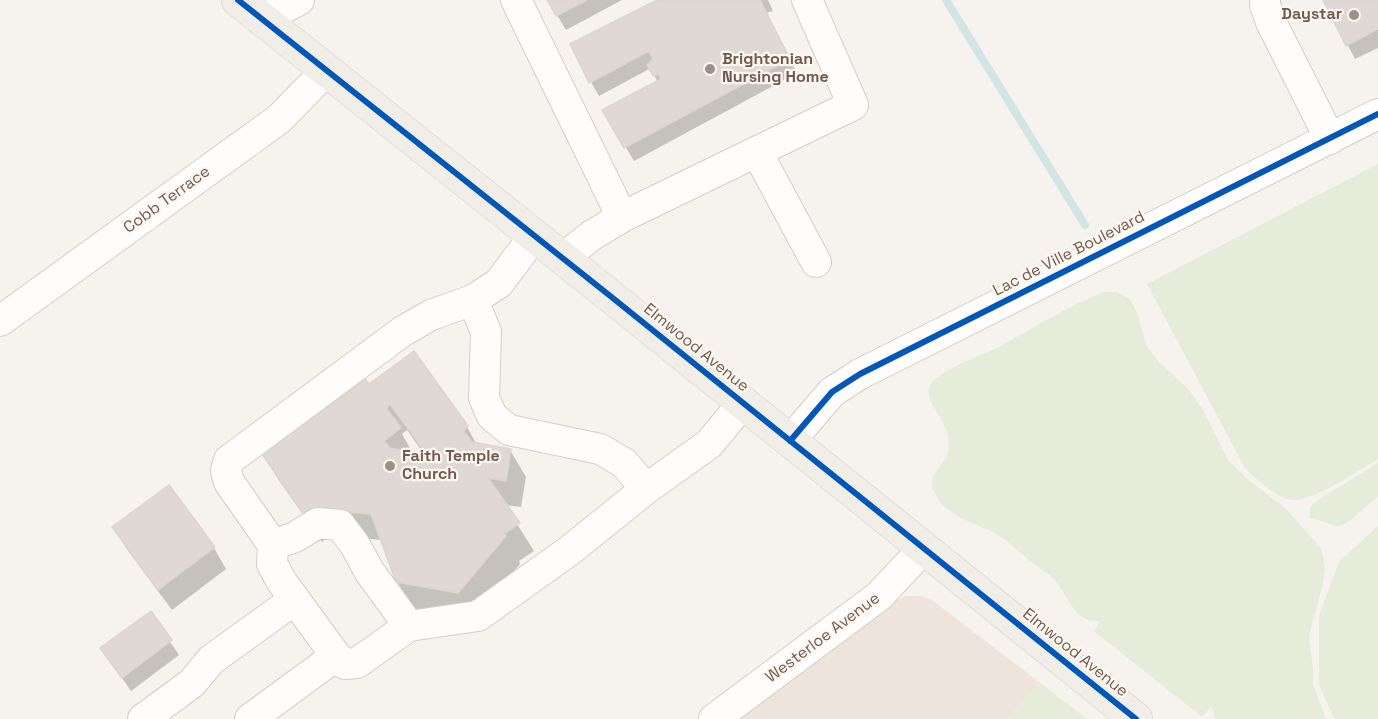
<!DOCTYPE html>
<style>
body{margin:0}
canvas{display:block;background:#f6f2ee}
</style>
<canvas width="1378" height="719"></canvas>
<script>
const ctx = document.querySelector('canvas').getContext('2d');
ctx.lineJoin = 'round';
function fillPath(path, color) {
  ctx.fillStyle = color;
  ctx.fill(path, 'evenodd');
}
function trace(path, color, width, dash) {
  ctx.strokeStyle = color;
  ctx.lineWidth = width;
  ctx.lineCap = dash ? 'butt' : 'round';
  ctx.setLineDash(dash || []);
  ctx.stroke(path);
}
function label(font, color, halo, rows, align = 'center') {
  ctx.font = font + ' "Space Grotesk",sans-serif';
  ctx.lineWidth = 4.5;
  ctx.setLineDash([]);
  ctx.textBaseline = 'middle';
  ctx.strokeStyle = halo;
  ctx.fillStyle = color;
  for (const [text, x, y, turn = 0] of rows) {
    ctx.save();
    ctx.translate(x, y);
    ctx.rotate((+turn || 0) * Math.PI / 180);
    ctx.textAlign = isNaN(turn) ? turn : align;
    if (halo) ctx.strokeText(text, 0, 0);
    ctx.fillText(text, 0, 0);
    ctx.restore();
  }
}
const residential = new Path2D(`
 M905,596H919L932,600L1039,682L1008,719H732L892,603Z`);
const green = new Path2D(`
 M1378,164V459C1358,470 1318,499 1295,500C1279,501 1256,479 1245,468L1147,284Z
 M1103,292H1116L1129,298L1136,310L1147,347L1160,363L1187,388L1202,408L1228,460L1245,477L1285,508L1321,548L1325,567L1323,584L1309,636L1313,669V684L1326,719H1215L1212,706L1202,717L1094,631L1100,621C1074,623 1070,598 1056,582C1051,575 1042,570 1035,565C1022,555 1010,542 996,534C977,523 946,517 936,495C925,474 941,471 947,455C949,450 949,442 948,437C946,418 921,399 931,384C942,368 981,356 999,347C1033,328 1067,307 1103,292Z
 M1378,463V497C1367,503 1349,526 1338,526C1327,525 1324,519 1310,519V507L1315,502Z
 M1378,526V719H1334L1319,684V615L1339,562Z
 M1039,682L1087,719H1008Z`);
const shadow = new Path2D(`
 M548,0H622L566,30Z
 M660,0H768L773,11L766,13L797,73L634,161L604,111L658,83L651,68L599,96L591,82Z
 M1324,0H1378V48L1355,59Z
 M414,353L467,427L477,445L510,450L526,477L521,507L505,505L534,551L519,561L520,564L474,619L413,609L397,581L382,540L330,535L322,542L278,479L262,452L369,386ZM407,430L424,454L421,456L414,455L402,434Z
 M169,487L214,548L226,569L172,610L126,548L114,527Z
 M150,613L179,655L131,691L102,649Z`);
const stream = new Path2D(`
 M946,0L1085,225`);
const building = new Path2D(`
 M547,0H587L556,16Z
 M657,0H760L790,59L624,148L602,110L661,79L659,74L653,76L647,65L653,59L649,51L589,83L570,44Z
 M1323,0H1378V29L1346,46Z
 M414,351L468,426L465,429L464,432L472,442L511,449L506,481L488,478L520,523L504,534L506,536L458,593L396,582L371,514L315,509L305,516L260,451L363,376L369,384ZM390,404L425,452L421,455L390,448L384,441L401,428L386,408Z
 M169,485L215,547L158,590L112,527Z
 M151,611L172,640L122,678L100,648Z`);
const minor = new Path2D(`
 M516,0L622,217L591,236L563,258
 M1265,0V5L1271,22L1330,139
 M261,20L299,0
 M757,152L816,262
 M622,217L853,105L807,0
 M534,236L499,283L473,300L486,332L484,398L492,416L509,430L600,449L624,463L646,489L709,444L743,403
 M0,321L279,119L326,71
 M790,441L832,392L860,374L1378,114
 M273,545L295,537L318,523L340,525L355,545L369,571L409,626
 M336,656L282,582L272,564L273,545L229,482L226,471L229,460L403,331L431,315L473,300
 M143,719L192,683L211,660L294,600
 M250,719L336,656L345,664L357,663L409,626L478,616L569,551L646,489
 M714,719L879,596L924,548`);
const major = new Path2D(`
 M238,0L609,295L1136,719`);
const cycleway = new Path2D(`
 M238,0L609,295L1136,719
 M790,441L832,392L860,374L1378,114`);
const markers = [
 [1354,15,6,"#a08f87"],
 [710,69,6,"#a08f87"],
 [390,466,6,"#a08f87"]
];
const poiNames = [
 ["Daystar",1342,15,"right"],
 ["Brightonian",722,60],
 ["Nursing Home",722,78],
 ["Faith Temple",402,457],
 ["Church",402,475]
];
const streetNames = [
 ["Cobb Terrace",167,200,-36],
 ["Lac de Ville Boulevard",1069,254,-27],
 ["Elmwood Avenue",696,348,39],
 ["Westerloe Avenue",823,638,-37],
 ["Elmwood Avenue",1075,653,39]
];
fillPath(residential, '#eee4dc');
fillPath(green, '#e6ecda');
fillPath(shadow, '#0003');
trace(stream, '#d1e5e6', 8);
fillPath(building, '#e0d8d4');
trace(building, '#ded5d1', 1.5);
trace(minor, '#d4cec9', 32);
trace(major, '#d5ccc8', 34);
trace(minor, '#fefdfc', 30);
trace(major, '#f1ede7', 33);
trace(cycleway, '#0057b8', 6);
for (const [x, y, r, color] of markers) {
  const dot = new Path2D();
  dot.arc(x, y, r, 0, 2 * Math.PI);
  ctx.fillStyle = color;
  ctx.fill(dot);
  trace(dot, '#fdf7f0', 2);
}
label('bold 16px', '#725a50', '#fdf7f0', poiNames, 'left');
label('16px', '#725a50', '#fdf7f0', streetNames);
</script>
